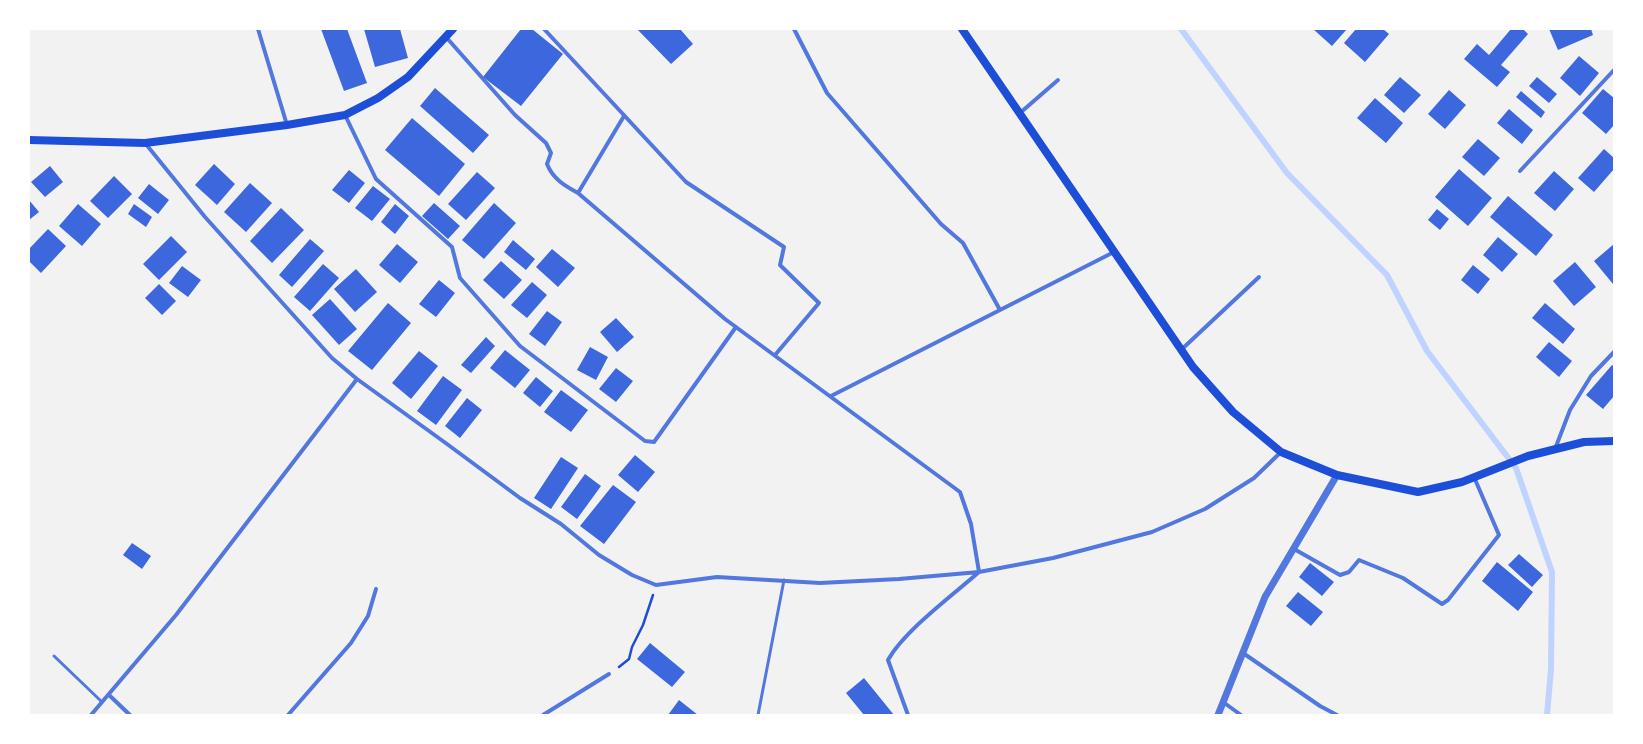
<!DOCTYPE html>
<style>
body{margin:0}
#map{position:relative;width:1643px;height:744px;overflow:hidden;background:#f2f2f2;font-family:"Fira Sans Condensed",sans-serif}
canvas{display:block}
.frame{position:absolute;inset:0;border:30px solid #fff;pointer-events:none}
</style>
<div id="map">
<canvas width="1643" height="744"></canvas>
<div class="frame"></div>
</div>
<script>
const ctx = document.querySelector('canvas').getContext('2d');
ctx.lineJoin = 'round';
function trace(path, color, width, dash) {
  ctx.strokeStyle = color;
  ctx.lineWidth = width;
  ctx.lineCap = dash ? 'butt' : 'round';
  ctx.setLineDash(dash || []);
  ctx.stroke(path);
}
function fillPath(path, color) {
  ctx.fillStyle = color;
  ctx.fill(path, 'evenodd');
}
const stream = new Path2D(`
 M1181,29L1287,173L1387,275L1427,351L1516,468L1552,572L1551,669L1547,715`);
const building = new Path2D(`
 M321,29H347L367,83L344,91Z
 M364,29H400L408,58L375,67Z
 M521,29H532L563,54L521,106L483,77Z
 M637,29H680L693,44L671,64Z
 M1313,29H1347L1332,46Z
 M1356,29H1383L1389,34L1365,62L1344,43Z
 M1511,29H1523L1528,34L1501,65L1510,72L1497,87L1464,59L1477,44L1489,55Z
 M1549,29H1591L1593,35L1558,50Z
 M1579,56L1599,73L1580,96L1560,78Z
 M1400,77L1421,95L1404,113L1384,95Z
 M1537,77L1557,94L1549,103L1529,86Z
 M435,88L489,135L473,153L420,106Z
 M1603,89L1614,98V125L1606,134L1582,113Z
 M1449,90L1466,105L1445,129L1428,114Z
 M1521,91L1545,112L1541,118L1516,97Z
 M1375,98L1403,123L1386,143L1357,118Z
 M1509,109L1533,130L1522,144L1497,123Z
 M412,118L465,164L439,196L385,150Z
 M1478,139L1500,158L1484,176L1462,157Z
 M1604,149L1614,158V169L1594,192L1578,178Z
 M214,164L235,184L217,205L195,185Z
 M50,166L63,182L45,197L31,182Z
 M1459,169L1492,198L1468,226L1435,197Z
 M349,170L365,183L349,203L332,190Z
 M1554,171L1574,189L1555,211L1534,193Z
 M477,172L495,188L466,220L448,204Z
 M114,176L132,194L108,218L90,201Z
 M250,183L272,203L246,232L224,212Z
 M149,184L169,200L158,214L138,198Z
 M373,186L390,199L372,221L355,208Z
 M1508,196L1553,235L1536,256L1490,217Z
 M29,200L39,212L29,220Z
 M434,203L460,226L448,239L422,216Z
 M494,203L516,223L484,259L462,240Z
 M78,204L101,224L82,246L59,226Z
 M134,204L152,217L146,227L128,214Z
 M395,204L409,216L395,234L381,222Z
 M281,208L304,230L272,263L250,241Z
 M1437,209L1449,219L1440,230L1428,220Z
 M48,229L66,246L41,273L29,261V249Z
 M171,236L187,252L159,280L143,264Z
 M1498,237L1518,254L1502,272L1483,255Z
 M310,239L324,251L292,287L279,275Z
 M513,240L535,259L526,270L504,252Z
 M397,244L418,262L400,283L379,265Z
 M1614,244V283L1613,284L1594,261Z
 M552,249L575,268L558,287L536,267Z
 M501,261L522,280L504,299L483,280Z
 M1575,262L1596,287L1574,306L1553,281Z
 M323,264L339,278L310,311L294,297Z
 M1473,265L1490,279L1478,294L1461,280Z
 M182,266L201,280L188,297L169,283Z
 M356,269L377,292L355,312L334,289Z
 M439,280L455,293L436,317L419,304Z
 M532,282L547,295L527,318L511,305Z
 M159,284L176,301L162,315L145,298Z
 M330,299L357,329L339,345L312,315Z
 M388,303L411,323L372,370L348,351Z
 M1545,303L1575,329L1563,344L1532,318Z
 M547,311L562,322L545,346L529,334Z
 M616,318L634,337L617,352L600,332Z
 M486,337L495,346L471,373L461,365Z
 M1549,342L1572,361L1559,377L1536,357Z
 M590,347L608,357L596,380L577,370Z
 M505,350L530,370L515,388L490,368Z
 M419,351L438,366L411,399L392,383Z
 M1612,365L1614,366V396L1603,409L1586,395Z
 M616,368L633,381L616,402L599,389Z
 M443,376L462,390L436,425L417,411Z
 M536,377L553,391L540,407L523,393Z
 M561,390L588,410L571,432L544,412Z
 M467,398L482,410L460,438L445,426Z
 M635,455L655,472L638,492L618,475Z
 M561,457L578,468L551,509L534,498Z
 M585,474L601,486L577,519L561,507Z
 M613,485L636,502L604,544L580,526Z
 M132,543L151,556L142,569L123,555Z
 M1519,554L1543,575L1532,587L1508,565Z
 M1497,562L1533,592L1518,611L1482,581Z
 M1310,563L1334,582L1322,596L1299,577Z
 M1298,592L1323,612L1311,626L1286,606Z
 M650,643L685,672L672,687L637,659Z
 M864,678L894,715H864L846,693Z
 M679,700L698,715H668Z`);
const path = new Path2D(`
 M619,667L629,659L632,647L643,625L653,595`);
const service = new Path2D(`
 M54,656L102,702
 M758,715L784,580`);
const minor = new Path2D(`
 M258,29L287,125
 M544,29L686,182L784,247L780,265L819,303L775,355
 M794,29L827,93L941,224L963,243L1000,310
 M446,37L515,115L546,143L551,153L547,164C553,179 565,186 578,193L725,319L960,492L971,524L979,572C953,595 905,630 888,660L908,715
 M1020,113L1058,80
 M345,115L376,179L452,247L460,278L520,346L645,441L654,442L736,327
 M145,143L205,217L332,358L357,379L447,444L520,498L561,524L599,555L632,575L656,585L717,577L820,583L899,579L979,572L1053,558L1152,532L1205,509L1254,478L1281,452
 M1520,171L1614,70
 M578,193L624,116
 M1181,350L1259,277
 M831,396L1114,252
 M1555,449L1570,410L1591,376L1614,352
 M1294,549L1340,575L1349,572L1359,560L1403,578L1442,604L1448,600L1499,535L1474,477
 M1243,653L1320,706L1337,715
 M109,695L130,715
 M1223,702L1241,715
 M91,715L176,615L357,379
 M288,715L351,643L368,616L376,589
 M543,715L609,674`);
const tertiary = new Path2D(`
 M1218,715L1265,597L1337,475`);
const secondary = new Path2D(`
 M962,29L1193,367L1233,412L1281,452L1337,475L1418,492L1462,482L1528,456L1584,442L1614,441
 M29,140L145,143L287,125L345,115L378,98L408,77L453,29`);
trace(stream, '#bfd3fe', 6);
fillPath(building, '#3d67dc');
trace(path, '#1d4ed8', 2.5);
trace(service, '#5277de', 3);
trace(minor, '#5277de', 4);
trace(tertiary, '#5277de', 7);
trace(secondary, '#1d4ed8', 8);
</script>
